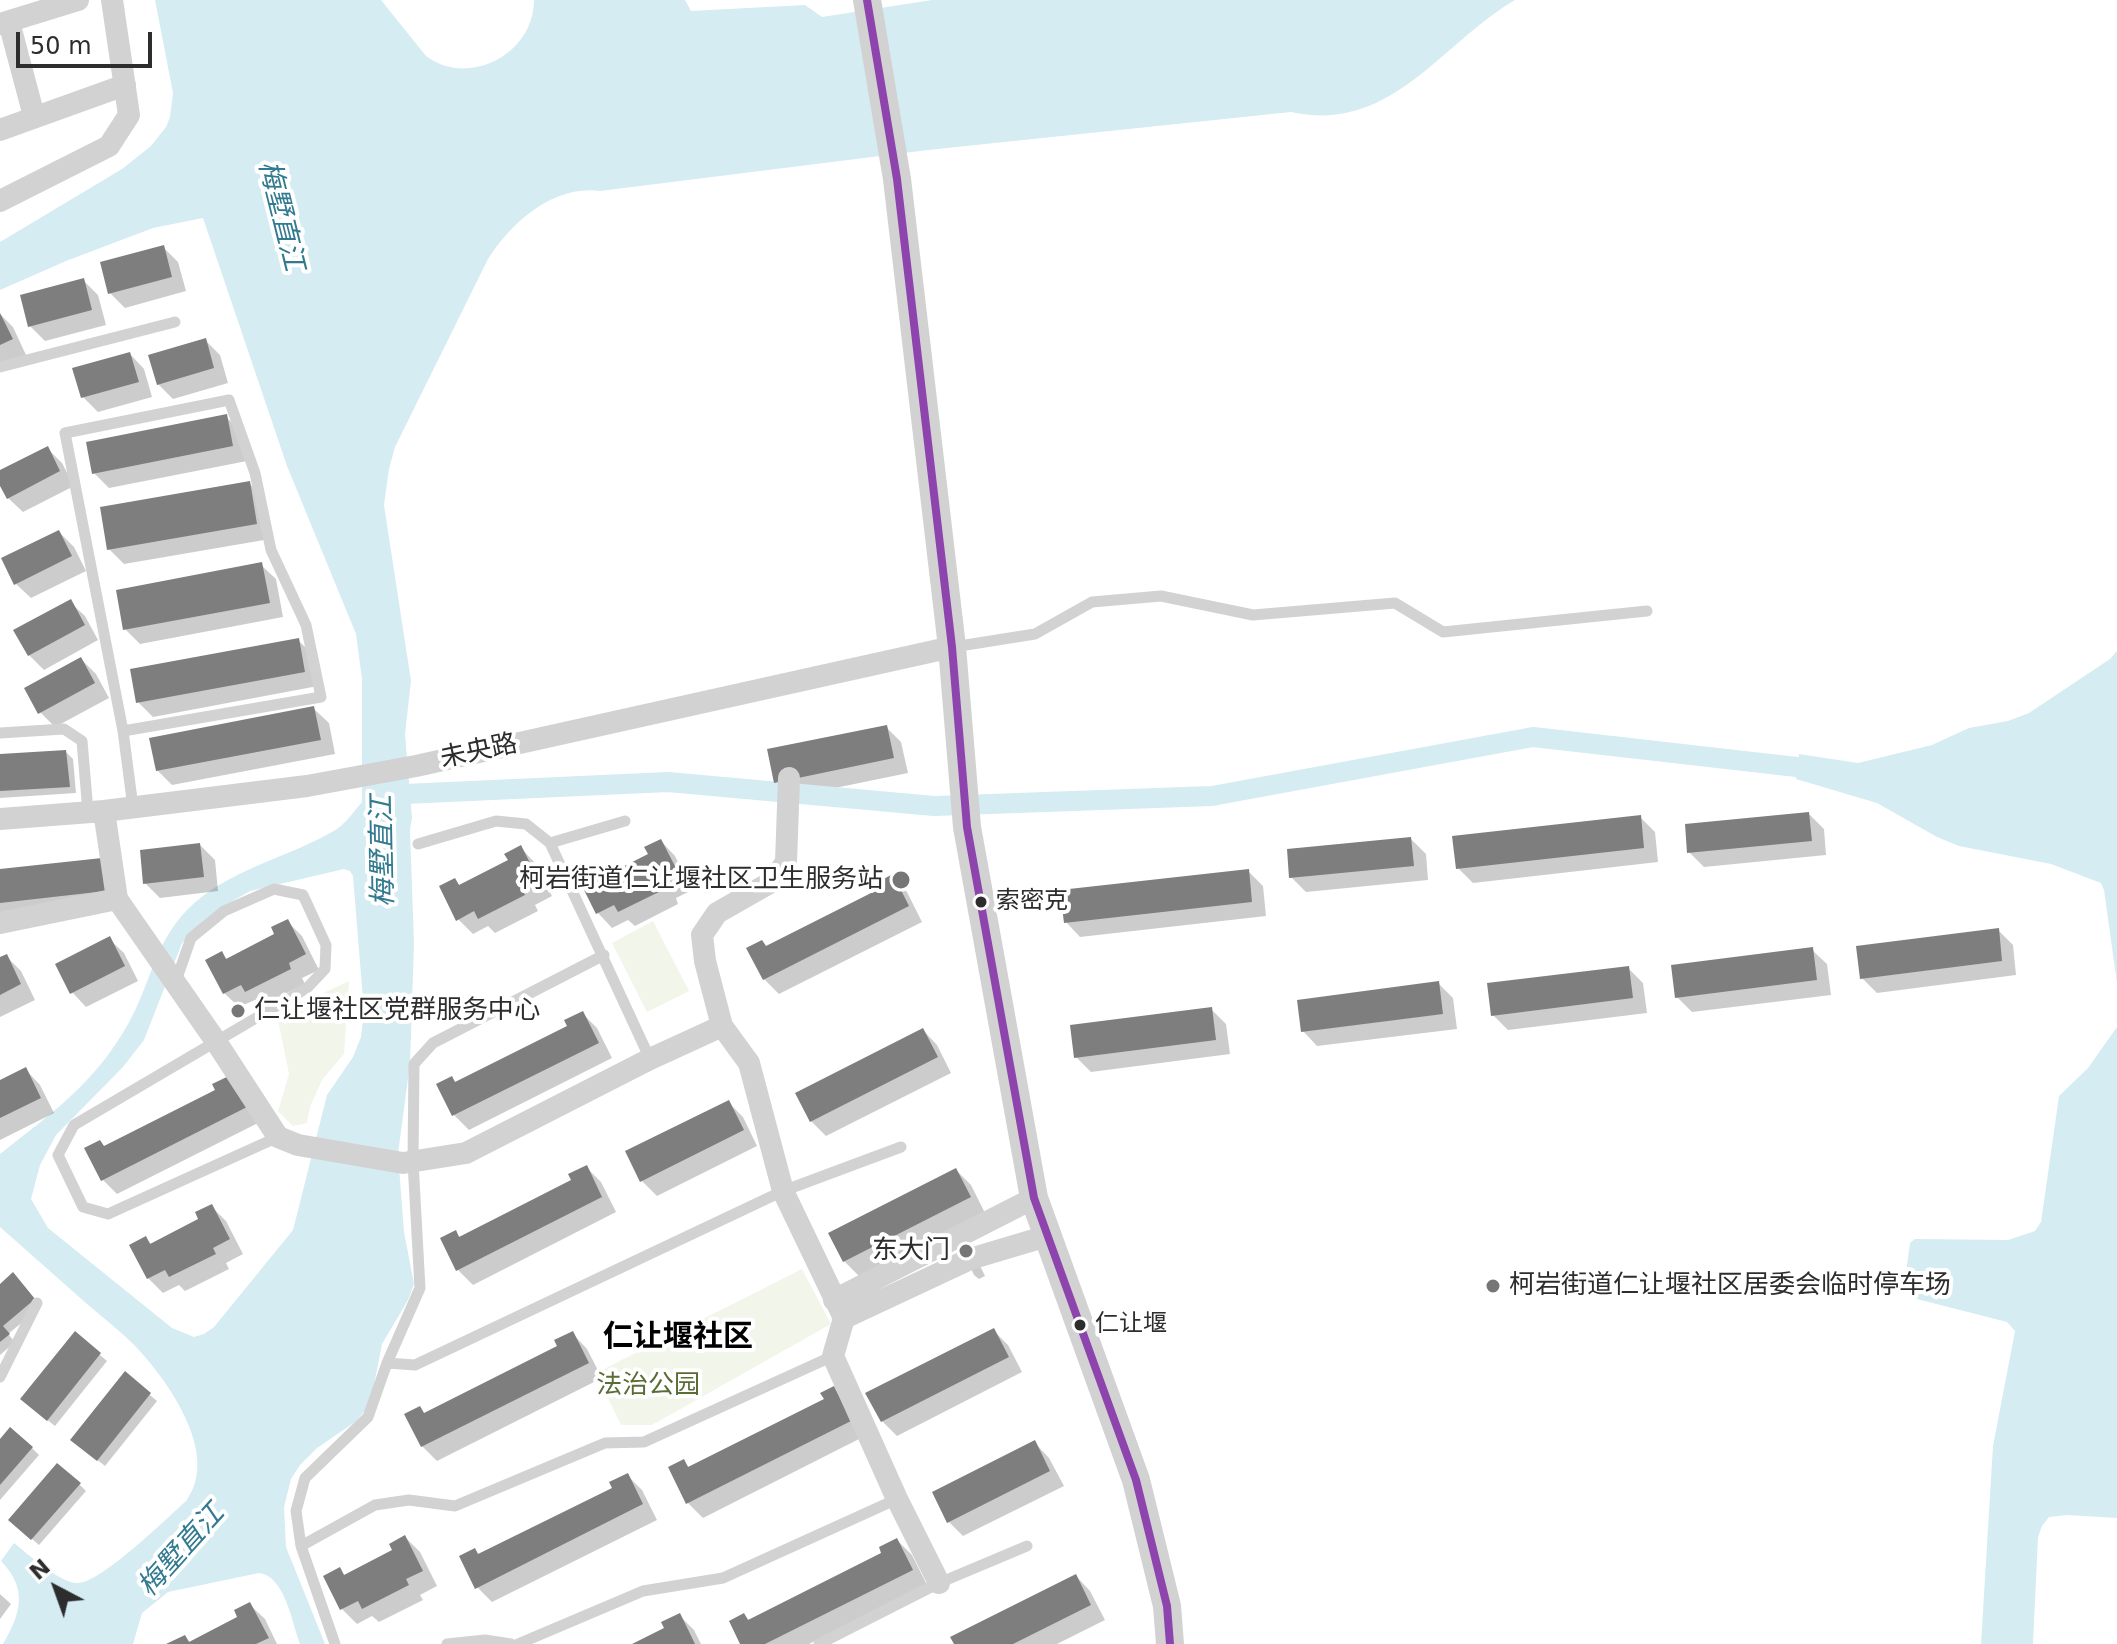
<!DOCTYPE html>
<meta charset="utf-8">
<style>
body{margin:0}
#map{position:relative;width:2117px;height:1644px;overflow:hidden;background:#fff;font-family:"DejaVu Sans",sans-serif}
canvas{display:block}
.north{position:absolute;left:16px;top:1548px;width:80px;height:80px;-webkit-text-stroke:6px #fff;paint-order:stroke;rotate:319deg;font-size:22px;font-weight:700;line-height:32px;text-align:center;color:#2d2d2d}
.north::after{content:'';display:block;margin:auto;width:28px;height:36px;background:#2d2d2d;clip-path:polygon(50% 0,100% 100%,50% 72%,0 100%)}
.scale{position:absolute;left:16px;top:32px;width:136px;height:36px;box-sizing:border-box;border:4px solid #2d2d2d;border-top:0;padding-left:10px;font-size:24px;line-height:28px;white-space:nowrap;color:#2d2d2d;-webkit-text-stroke:6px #fff;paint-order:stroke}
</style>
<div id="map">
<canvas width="2117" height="1644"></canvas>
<div class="north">N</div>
<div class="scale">50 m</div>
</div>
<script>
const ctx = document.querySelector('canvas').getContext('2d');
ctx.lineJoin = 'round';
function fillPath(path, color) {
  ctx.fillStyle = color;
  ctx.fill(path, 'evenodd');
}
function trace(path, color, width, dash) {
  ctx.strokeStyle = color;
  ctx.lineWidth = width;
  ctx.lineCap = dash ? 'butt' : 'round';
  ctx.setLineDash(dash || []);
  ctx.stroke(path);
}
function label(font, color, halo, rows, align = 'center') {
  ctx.font = font + ' "DejaVu Sans","Noto Sans SC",sans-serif';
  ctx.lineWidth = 8;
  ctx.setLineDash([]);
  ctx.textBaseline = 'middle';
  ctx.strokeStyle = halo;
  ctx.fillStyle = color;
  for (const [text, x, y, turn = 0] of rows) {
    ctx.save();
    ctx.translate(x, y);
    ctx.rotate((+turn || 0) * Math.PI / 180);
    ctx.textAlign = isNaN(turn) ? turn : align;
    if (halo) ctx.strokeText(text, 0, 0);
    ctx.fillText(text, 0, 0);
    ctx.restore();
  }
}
const green = new Path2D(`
 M653,921L689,991L647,1012L612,943Z
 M349,981L344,1054L322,1080L310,1107L307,1123L293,1126L278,1111L289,1074L277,1015Z
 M802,1269L831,1324L652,1425H621L596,1373Z`);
const water = new Path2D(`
 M155,0H381L426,56C469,88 534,54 534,0H685L691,11L805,5L822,17L932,0H1515C1440,44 1391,134 1291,112L928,150L600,191C553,185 512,222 488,259L395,447L389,469L384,505L411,681L405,734L412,818L410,829L414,944L410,1063L398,1154L404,1232L414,1284L408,1300L382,1344L370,1405L355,1422L317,1448L300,1465L291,1479L284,1507L286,1547L325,1644H300C292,1623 285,1576 259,1573L168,1592L142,1613L133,1644H3C21,1613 28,1589 1,1561L14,1543C28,1554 60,1583 77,1583C100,1584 166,1519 186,1501C220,1456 171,1385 138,1349C120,1330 98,1314 78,1296C52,1273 26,1250 0,1227V1154C52,1113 95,1083 128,1024C150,986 154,944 187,910C227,869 289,858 337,829C347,822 354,811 362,802V679L356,634L287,466L203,218L153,228L66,261L0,290V242L122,169L151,146L166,127L170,117L173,93ZM344,869L350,871L353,876L364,1012L361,1037L353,1057L327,1095L293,1230L214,1327L204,1334L194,1337L172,1328L48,1228L31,1199L40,1165L56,1135L123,1067L144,1040L182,943L224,906L250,891Z
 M2117,651V983L2104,890L2101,883L2051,864L1959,846L1937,837L1877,803L1796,779L1799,754L1858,763L1932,745L1969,728L2008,721L2029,713L2110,659Z
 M2117,1027V1518L2067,1515L2049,1517L2042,1526L2038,1537L2033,1644H1981L1993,1446L2015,1331L2007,1322L1909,1297L1905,1280L1910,1243L1915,1239L2008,1240L2035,1231L2041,1222L2059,1096L2088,1068Z`);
const shadow = new Path2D(`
 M163,247L178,262L186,291L125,308L110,293Z
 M83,280L98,295L106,325L45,341L30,326Z
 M0,314L13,327L26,355L0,367Z
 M205,340L220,355L228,383L173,399L158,384Z
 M130,354L144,369L152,397L98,412L83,397Z
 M226,417L241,431L247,461L109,488L94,473Z
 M47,448L62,463L74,486L23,512L8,498L0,481V472Z
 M249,483L264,498L270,539L124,564L109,549Z
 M59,532L74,547L86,571L31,598L16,584Z
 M261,565L276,579L283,617L140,644L125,629Z
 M70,602L85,616L98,640L44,670L29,655Z
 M298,640L313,655L318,686L153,717L138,702Z
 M81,659L96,674L109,698L55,727L40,712Z
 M314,709L329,723L335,754L172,785L157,770Z
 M886,727L901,742L908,773L791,797L776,782Z
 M66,752L73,759L76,793L0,798V756Z
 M1809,814L1824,829L1826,855L1704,867L1689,852Z
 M1640,817L1655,832L1658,862L1473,883L1458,868Z
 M1411,839L1426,854L1428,880L1306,892L1291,877Z
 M661,841L675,856L692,890L676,898L678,904L635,926L628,920L612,928L598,913L595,874L601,880L650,855Z
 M200,845L215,860L218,891L160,898L145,883Z
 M521,848L535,863L552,896L535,905L538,911L495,933L488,926L473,934L458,919L455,880L461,887L511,861Z
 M102,860L120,905L0,918V871Z
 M1248,871L1263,886L1266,916L1080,937L1066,922Z
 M893,877L907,892L922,922L779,994L764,979L767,948L880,891Z
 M287,921L302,936L319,970L302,978L305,984L261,1006L255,1000L239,1007L224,993L222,954L228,960L277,935Z
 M1998,930L2013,945L2016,975L1877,993L1862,978Z
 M109,939L124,953L138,981L86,1007L72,992Z
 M1812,950L1827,964L1831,995L1692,1012L1677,997Z
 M6,956L21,971L35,1000L0,1017V959Z
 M1628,968L1643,983L1647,1013L1508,1030L1493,1015Z
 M1438,983L1453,998L1457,1029L1317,1046L1303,1031Z
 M1211,1009L1226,1024L1230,1054L1091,1072L1076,1057Z
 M582,1013L597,1028L612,1058L469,1130L454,1115L439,1084L452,1078L457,1084L570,1027Z
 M923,1030L937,1045L951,1073L826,1136L811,1121Z
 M26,1070L40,1085L54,1113L0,1140V1082Z
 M231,1077L260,1122L117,1194L102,1179L105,1148L218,1091Z
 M728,1102L743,1117L757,1146L657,1196L642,1181Z
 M586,1167L601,1182L616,1212L473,1285L458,1270L455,1232L461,1238L574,1181Z
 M956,1170L971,1185L985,1213L964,1233L985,1276L979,1279L974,1275L952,1229L859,1276L844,1261Z
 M211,1206L226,1221L243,1254L226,1263L229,1269L185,1291L179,1285L163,1293L148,1278L146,1238L152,1245L201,1220Z
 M0,1286L41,1307L8,1334L15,1342L0,1355Z
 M993,1330L1008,1345L1022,1372L897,1436L882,1421Z
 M75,1334L107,1361L55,1426L30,1406Z
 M573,1334L587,1349L602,1378L437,1461L422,1446L420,1409L425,1414L560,1347Z
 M125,1374L157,1401L105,1466L80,1446Z
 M834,1388L848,1403L865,1436L703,1518L688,1503L684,1462L690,1468L826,1400Z
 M0,1442L32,1448L39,1455L0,1500Z
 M1035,1443L1049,1458L1064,1486L963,1536L948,1521Z
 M627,1475L642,1490L657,1520L492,1602L477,1587L475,1550L480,1556L614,1489Z
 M79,1484L86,1491L39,1545L18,1527Z
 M405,1537L420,1552L437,1586L420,1595L423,1600L379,1622L372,1616L357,1624L342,1609L326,1577L339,1570L346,1576L395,1551Z
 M897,1540L912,1555L927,1585L809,1644H742L744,1615L750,1621L884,1554Z
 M1076,1576L1090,1591L1105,1620L1057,1644H956Z
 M0,1594L11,1604L0,1619Z
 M250,1605L265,1619L277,1644H171L185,1637L191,1643L240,1618Z
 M679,1615L694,1630L701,1644H636L666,1629Z`);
const canal = new Path2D(`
 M383,795L668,782L934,806L1212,796L1533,737L1823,770`);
const building = new Path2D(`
 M164,245L172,277L108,294L100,262Z
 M84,278L92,310L28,327L20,295Z
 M0,313L13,339L0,345Z
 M206,338L214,368L157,385L148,355Z
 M130,352L139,382L81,398L72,368Z
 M227,414L233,446L92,474L86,442Z
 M48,446L60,471L7,499L0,486V470Z
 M250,481L257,524L107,550L100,507Z
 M59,530L72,556L14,585L1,558Z
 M262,562L270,603L123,630L116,590Z
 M71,599L85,625L28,656L13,630Z
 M299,638L305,672L136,703L130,669Z
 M81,657L95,683L38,714L24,688Z
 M314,706L321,740L156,771L149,738Z
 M887,725L894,758L774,783L767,749Z
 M66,750L70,787L0,791V754Z
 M1809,812L1812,841L1687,853L1685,824Z
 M1641,815L1644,848L1456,869L1452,836Z
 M1411,837L1414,866L1289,878L1287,849Z
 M661,839L679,874L662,883L665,889L618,912L614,905L596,914L579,880L595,871L599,879L648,854L644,847Z
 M200,843L204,877L143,884L140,850Z
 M521,845L539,881L522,890L525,895L478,919L474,911L456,921L439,886L455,878L459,885L508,860L504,854Z
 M102,858L106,891L0,903V869Z
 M1249,869L1252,902L1064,923L1060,890Z
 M893,874L909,906L763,980L746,948L762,940L766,946L877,890L874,884Z
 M288,919L306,954L289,963L291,969L245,992L241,985L223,994L205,960L222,951L226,959L274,934L271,927Z
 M1999,928L2002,961L1860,979L1856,946Z
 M110,936L125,966L70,994L55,964Z
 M1813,947L1817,980L1675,998L1671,965Z
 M7,954L21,984L0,995V957Z
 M1629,966L1633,998L1491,1016L1487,983Z
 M1439,981L1443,1014L1301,1032L1297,1000Z
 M1212,1007L1216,1040L1074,1058L1070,1025Z
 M583,1011L599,1043L452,1116L436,1084L452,1076L455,1082L567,1026L564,1020Z
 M923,1028L938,1057L810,1122L795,1093Z
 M26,1067L41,1098L0,1118V1080Z
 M231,1075L247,1107L101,1181L84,1148L100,1140L104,1146L215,1090L212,1084Z
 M729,1100L744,1130L640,1182L625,1151Z
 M587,1165L602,1197L456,1271L440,1238L456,1230L459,1237L571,1180L568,1174Z
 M956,1168L971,1197L843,1262L828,1233Z
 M212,1204L230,1239L213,1248L216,1254L169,1277L165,1270L147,1279L129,1245L146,1236L150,1244L198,1219L195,1212Z
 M13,1272L35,1299L3,1326L10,1334L0,1342V1284Z
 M994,1328L1009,1357L881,1422L865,1393Z
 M75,1331L101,1353L47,1421L20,1399Z
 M573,1331L589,1363L421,1447L404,1414L420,1406L424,1413L557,1346L554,1340Z
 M125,1371L151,1393L97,1461L70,1440Z
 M834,1386L851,1421L686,1504L668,1467L684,1459L688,1467L824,1399L820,1393Z
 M10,1427L33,1447L0,1485V1439Z
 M1035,1440L1050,1471L947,1523L932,1492Z
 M57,1463L81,1483L31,1540L8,1520Z
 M628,1473L643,1504L475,1589L459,1556L475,1548L478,1554L612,1488L609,1482Z
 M405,1535L423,1571L406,1579L409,1585L362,1609L358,1601L340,1610L323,1576L340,1567L344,1575L392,1550L389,1544Z
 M897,1538L913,1570L765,1644H740L729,1621L744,1613L748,1620L881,1553L879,1547Z
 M1076,1574L1091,1605L1013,1644H954L950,1637Z
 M250,1602L269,1638L256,1644H166L185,1635L189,1642L237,1617L234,1610Z
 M680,1613L695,1644H632L664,1628L661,1622Z`);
const service = new Path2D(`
 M0,367L175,322
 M953,647L1035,634L1092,602L1161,596L1253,615L1395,603L1443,632L1647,611
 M123,731L321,697L306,625L271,550L255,473L229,400L65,433L123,731L133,807
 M0,733L64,729L82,741L88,812
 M550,843L650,1059
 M418,844L496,821L526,824L550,843L625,821
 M176,981L191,938L224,911L274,889L303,895L326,945L325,969L307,988L74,1125L58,1155L83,1207L108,1214L278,1137
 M387,1363L415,1365L783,1191L901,1147
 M0,1377L37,1303
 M301,1546L375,1505L409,1500L455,1506L605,1443L644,1442L833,1356
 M335,1644L301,1546L296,1511L305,1478L368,1417L387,1363L420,1288L413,1162L414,1064L433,1043L604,955
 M447,1644L485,1640L511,1644
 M518,1644L643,1591L723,1578L897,1499
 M819,1644L939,1583L1027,1546`);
const minor = new Path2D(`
 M9,22L34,116
 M0,24L78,0
 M0,130L125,85
 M0,201L109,146L129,115L112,0
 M789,778L786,862L773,881L717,913L702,935L705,961L722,1026L749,1063L783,1191L844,1318L833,1356L897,1499L939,1583
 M104,811L117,899L215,1040L278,1137L298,1145L403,1163L466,1153L650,1059L722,1026
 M0,819L104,811L307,786L416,766L952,647
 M0,923L117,899
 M834,1300L1034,1198
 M844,1318L970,1259L1047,1236`);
const tertiary = new Path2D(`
 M867,0L897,179L952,647L967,827L1034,1198L1136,1480L1167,1606L1170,1644`);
const bus1 = new Path2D(`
 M867,0L897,179L952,647L967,827L1034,1198L1136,1480L1167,1606L1170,1644`);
const markers = [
 [901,880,10,"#767676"],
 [981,902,7,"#2d2d2d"],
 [238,1011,8,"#767676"],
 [966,1251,8,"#767676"],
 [1493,1286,8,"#767676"],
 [1080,1325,7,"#2d2d2d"]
];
const busNames = [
 ["索密克",996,902],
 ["仁让堰",1095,1325]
];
const streetNames = [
 ["未央路",479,752,-12]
];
const poiNames = [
 ["柯岩街道仁让堰社区卫生服务站",883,880],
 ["仁让堰社区党群服务中心",254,1011,"left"],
 ["东大门",950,1251],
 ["柯岩街道仁让堰社区居委会临时停车场",1509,1286,"left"]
];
const parkNames = [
 ["法治公园",648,1386]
];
const waterNames = [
 ["梅墅直江",280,216,76],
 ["梅墅直江",384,851,-91],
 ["梅墅直江",182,1551,-48]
];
const quarterNames = [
 ["仁让堰社区",678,1338]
];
fillPath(green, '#f2f5ea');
fillPath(water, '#d5ecf3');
fillPath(shadow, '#0003');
trace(canal, '#d5ecf3', 20);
fillPath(building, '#7e7e7e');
trace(service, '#d2d2d2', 11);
trace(minor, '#d2d2d2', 22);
trace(tertiary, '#d2d2d2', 28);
trace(bus1, '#8e44ad', 8);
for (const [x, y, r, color] of markers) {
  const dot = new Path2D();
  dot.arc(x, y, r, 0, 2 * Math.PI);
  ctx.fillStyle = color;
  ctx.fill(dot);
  trace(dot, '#fff', 3);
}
label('24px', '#2d2d2d', '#fff', busNames, 'left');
label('26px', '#2d2d2d', '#fff', streetNames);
label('26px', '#2d2d2d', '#fff', poiNames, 'right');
label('26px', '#596d37', '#fff', parkNames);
label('italic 28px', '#327a8f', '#fff', waterNames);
label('bold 30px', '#000', '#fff', quarterNames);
</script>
